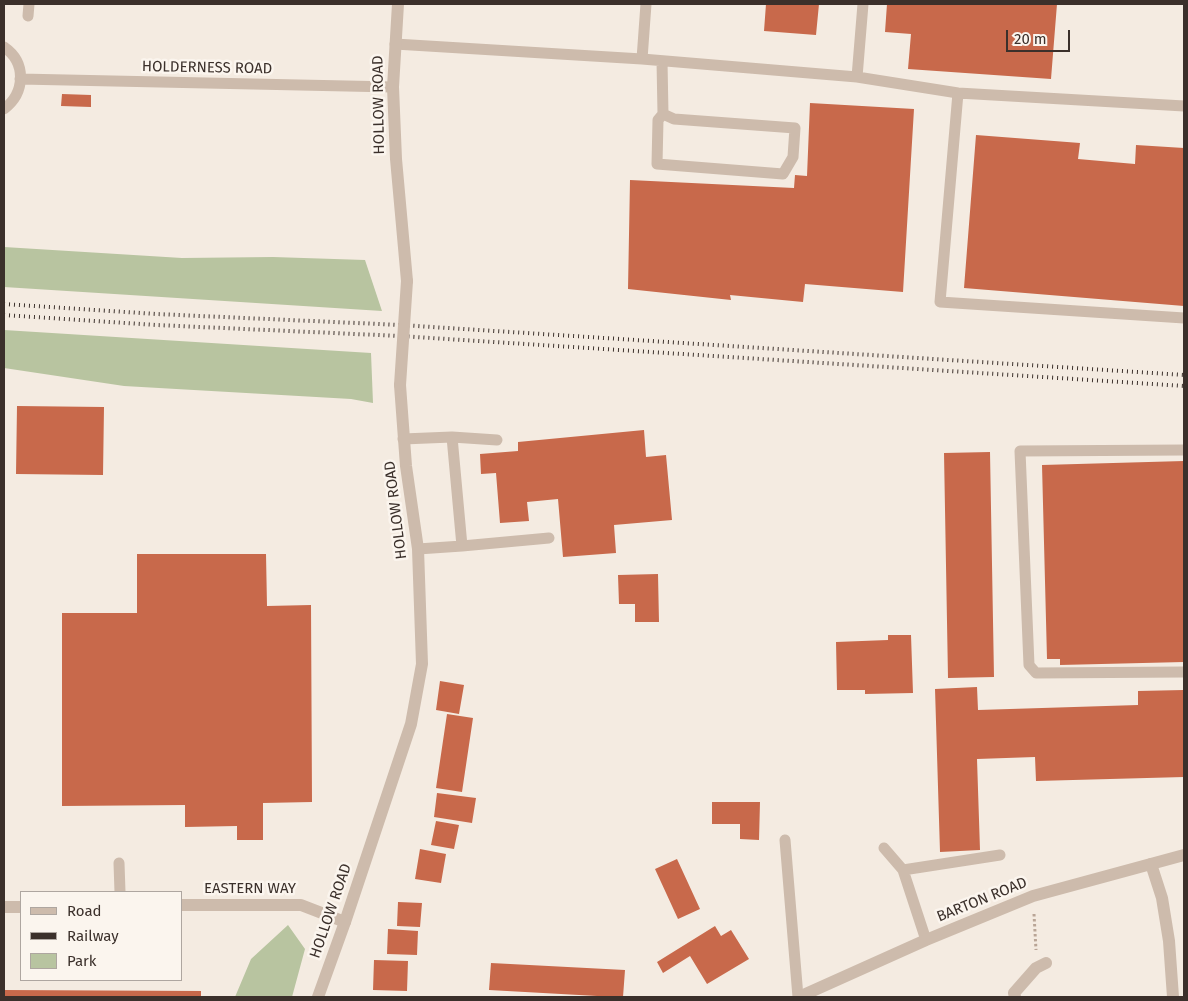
<!DOCTYPE html>
<style>
body{margin:0}
#map{position:relative;width:1188px;height:1001px;overflow:hidden;background:#f4ebe1;font-family:"Fira Sans",sans-serif}
canvas{display:block}
.frame{position:absolute;inset:0;border:5px solid #3b302b;pointer-events:none}
.legend{position:absolute;left:20px;top:891px;width:162px;height:90px;box-sizing:border-box;background:#fbf5ee;border:1px solid #aea6a0;margin:0;padding:6px 9px;list-style:none;font-size:15px;color:#3b302b}
.legend li{display:flex;align-items:center;gap:10px;height:25px}
.legend b{width:25px;border:1px solid #aea6a0}
.scale{position:absolute;left:1006px;top:30px;width:64px;height:22px;box-sizing:border-box;border:2px solid #3b302b;border-top:0;padding-left:6px;font-size:15px;line-height:18px;white-space:nowrap;color:#3b302b;-webkit-text-stroke:4px #fbf5ee;paint-order:stroke}
</style>
<div id="map">
<canvas width="1188" height="1001"></canvas>
<div class="frame"></div>
<ul class="legend">
<li><b style="height:6px;background:#cdbbac"></b>Road</li>
<li><b style="height:6px;background:#3b302b"></b>Railway</li>
<li><b style="height:14px;background:#b8c4a0"></b>Park</li>
</ul>
<div class="scale">20 m</div>
</div>
<script>
const ctx = document.querySelector('canvas').getContext('2d');
ctx.lineJoin = 'round';
function fillPath(path, color) {
  ctx.fillStyle = color;
  ctx.fill(path, 'evenodd');
}
function trace(path, color, width, dash) {
  ctx.strokeStyle = color;
  ctx.lineWidth = width;
  ctx.lineCap = dash ? 'butt' : 'round';
  ctx.setLineDash(dash || []);
  ctx.stroke(path);
}
function label(font, color, halo, rows, align = 'center') {
  ctx.font = font + ' "Fira Sans",sans-serif';
  ctx.lineWidth = 5;
  ctx.setLineDash([]);
  ctx.textBaseline = 'middle';
  ctx.strokeStyle = halo;
  ctx.fillStyle = color;
  for (const [text, x, y, turn = 0] of rows) {
    ctx.save();
    ctx.translate(x, y);
    ctx.rotate((+turn || 0) * Math.PI / 180);
    ctx.textAlign = isNaN(turn) ? turn : align;
    if (halo) ctx.strokeText(text, 0, 0);
    ctx.fillText(text, 0, 0);
    ctx.restore();
  }
}
const green = new Path2D(`
 M4,247L182,258L273,257L365,260L382,311L4,287Z
 M4,330L371,353L373,403L351,399L124,386L4,368Z
 M288,925L305,949L292,997H235L251,959Z`);
const building = new Path2D(`
 M766,4H819L816,35L764,31Z
 M887,4H1057L1051,79L908,69L911,34L885,32Z
 M62,94L91,95V107L61,106Z
 M810,103L914,109L903,292L805,284L803,302L730,295L731,300L628,289L630,180L794,188L795,175L807,176Z
 M976,135L1080,143L1078,159L1135,164L1136,145L1184,148V306L964,288Z
 M17,406L104,407L103,475L16,474Z
 M644,430L646,457L666,455L672,520L614,525L616,553L563,557L558,499L527,502L529,521L500,523L496,473L481,474L480,454L518,451V442Z
 M990,452L994,677L948,678L944,453Z
 M1184,461V662L1060,665V659H1047L1042,465Z
 M137,554H266L267,606L311,605L312,802L263,803V840H237V826L185,827V805L62,806V613H137Z
 M658,574L659,622H635V604H619L618,575Z
 M888,635H911L913,693L865,694V690H837L836,642L888,640Z
 M440,681L464,685L459,714L436,710Z
 M977,687L978,710L1138,705V691L1184,690V777L1036,781L1035,757L977,759L980,850L940,852L935,689Z
 M447,714L473,718L462,792L436,788Z
 M437,793L476,798L472,823L434,817Z
 M712,802H760L759,840L740,839V824H712Z
 M436,821L459,825L454,849L431,845Z
 M420,849L446,854L441,883L415,879Z
 M677,859L700,909L678,919L655,869Z
 M398,902L422,903L420,927L397,926Z
 M715,926L721,936L731,930L749,959L707,984L690,956L663,973L657,962Z
 M388,929L418,931L417,955L387,954Z
 M374,960L408,961L407,991L373,990Z
 M491,963L625,970L623,997H597V996L489,990Z
 M4,990L201,991V997H4Z`);
const path = new Path2D(`
 M1034,914L1036,950`);
const service = new Path2D(`
 M28,16L29,4
 M395,44L642,59L857,77L958,93L1184,106
 M4,47C27,63 25,93 4,109
 M642,59L646,4
 M662,61L663,114L658,120L657,164L783,174L793,157L795,128L674,119L663,114
 M857,77L863,4
 M20,79L393,87
 M958,93L940,302L1184,318
 M452,437L497,440
 M403,439L452,437L462,546L418,549
 M1184,450L1020,451L1029,665L1036,673L1184,672
 M462,546L549,538
 M785,840L798,997
 M884,848L903,870
 M119,863L120,892
 M926,940L903,870L1000,855`);
const minor = new Path2D(`
 M1151,864L1162,898L1169,941L1173,997
 M181,905H301L345,922
 M4,907H21
 M1015,997L1014,993L1036,968L1046,963`);
const tertiary = new Path2D(`
 M398,4L393,87L396,159L407,281
 M318,997L345,922L411,724L422,664L418,549L406,466L400,385
 M799,997L926,940L1033,896L1184,855`);
const rail = new Path2D(`
 M4,304L156,314L401,325L1184,375
 M4,315L156,325L400,336L1184,386`);
const tertiaryBridge = new Path2D(`
 M400,385L407,281`);
const streetNames = [
 ["HOLDERNESS ROAD",207,68,1],
 ["HOLLOW ROAD",379,105,-91],
 ["HOLLOW ROAD",396,510,-97],
 ["EASTERN WAY",250,889],
 ["BARTON ROAD",982,900,-22],
 ["HOLLOW ROAD",331,911,-71]
];
fillPath(green, '#b8c4a0');
fillPath(building, '#c8694b');
trace(path, '#b9a596', 3, [2.5, 2.5]);
trace(service, '#cdbbac', 11);
trace(minor, '#cdbbac', 12);
trace(tertiary, '#cdbbac', 12);
trace(rail, '#3b302b', 4, [1, 4]);
trace(tertiaryBridge, '#cdbbac', 12);
label('15px', '#3b302b', '#fbf5ee', streetNames);
</script>
